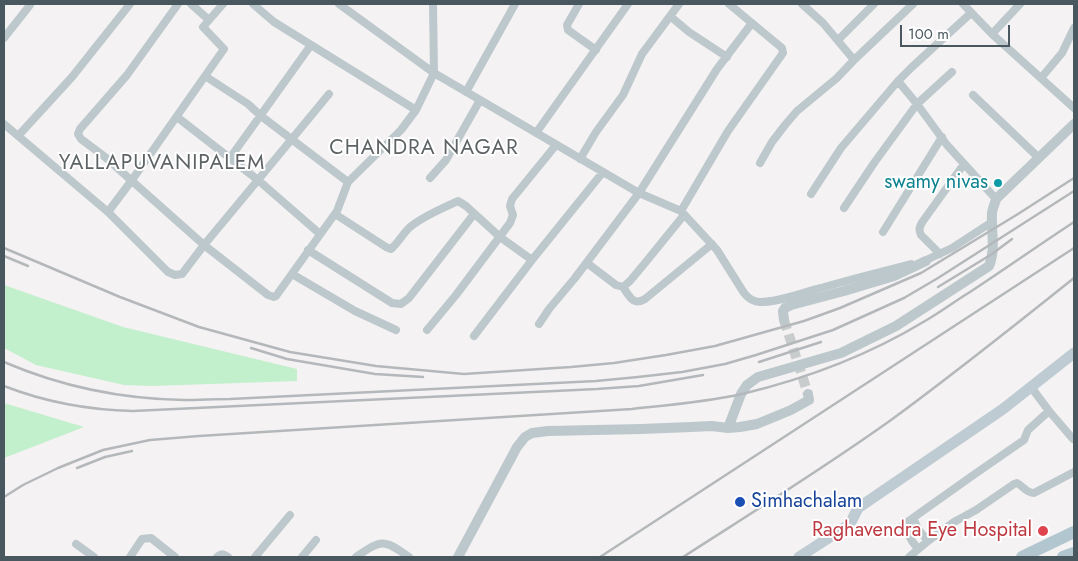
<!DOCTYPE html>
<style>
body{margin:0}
#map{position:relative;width:1078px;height:561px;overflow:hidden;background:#f4f2f2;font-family:Jost,sans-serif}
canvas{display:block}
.frame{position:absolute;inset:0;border:5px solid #49585f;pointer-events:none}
.scale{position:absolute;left:900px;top:25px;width:110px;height:22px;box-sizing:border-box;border:2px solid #49585f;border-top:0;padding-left:6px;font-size:15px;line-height:18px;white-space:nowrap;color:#49585f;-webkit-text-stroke:4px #fff;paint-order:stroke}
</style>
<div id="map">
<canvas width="1078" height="561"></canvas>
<div class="frame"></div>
<div class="scale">100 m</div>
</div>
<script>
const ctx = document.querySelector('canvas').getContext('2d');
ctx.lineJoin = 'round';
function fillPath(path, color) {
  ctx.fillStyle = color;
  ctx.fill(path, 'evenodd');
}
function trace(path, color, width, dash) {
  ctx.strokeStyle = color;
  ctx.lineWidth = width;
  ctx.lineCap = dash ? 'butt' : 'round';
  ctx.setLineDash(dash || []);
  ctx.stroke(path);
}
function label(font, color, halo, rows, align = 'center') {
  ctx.font = font + ' Jost,sans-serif';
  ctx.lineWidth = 4;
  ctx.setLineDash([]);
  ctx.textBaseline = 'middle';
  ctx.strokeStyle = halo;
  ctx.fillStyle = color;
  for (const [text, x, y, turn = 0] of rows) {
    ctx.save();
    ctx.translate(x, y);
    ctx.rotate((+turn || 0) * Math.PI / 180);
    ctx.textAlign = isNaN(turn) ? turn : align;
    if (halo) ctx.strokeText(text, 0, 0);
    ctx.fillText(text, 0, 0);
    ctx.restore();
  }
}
const green = new Path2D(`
 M4,285L123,327L297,369V381L152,386L124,385L36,365L4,348Z
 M4,403L84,427L4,458Z`);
const tertiaryTunnel = new Path2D(`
 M784,320L808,394`);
const minor = new Path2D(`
 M178,4L127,75L80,129L78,134L81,139L105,157L204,245L258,180L320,234
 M191,4L209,20
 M253,4L274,22L416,110
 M339,4L434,73L639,193L681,211L717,250L744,293C748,298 753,302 760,302C780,302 801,293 821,288C851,279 881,272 911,264
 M579,4L567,25L568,30L596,50
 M802,4L823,23L854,60
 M963,4L992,34L1074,108
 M670,16L689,32L727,57
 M992,34L1020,4
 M4,38L30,5
 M838,40L874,4
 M205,76L248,104L261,116L348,182
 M1041,78L1062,53L1074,28
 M898,81L917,104L947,145L996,199
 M466,92L515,4
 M973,95L1039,158
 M177,117L258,180L329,94
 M4,124L108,212L132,180L224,49L203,27L223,4
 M536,133L628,4
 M18,136L72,77L130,4
 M230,158L311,45
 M580,159L596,132L623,95L642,54L679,4
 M760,163L772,142L785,125L797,111L837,78L854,60L913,4
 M430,178L446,160L480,100
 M811,194L841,148L898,81L912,67L971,13
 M844,208L874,163L917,104L952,72
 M681,211L728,131L783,53L782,48L729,4
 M108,212L168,272L175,275L182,274L204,245L268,295L274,297L276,296L337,211L348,182L401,130L416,110L434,73L433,4
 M335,214L386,247L391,249C398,243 402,235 409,228C421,217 443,208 458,201L466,206L500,237L532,260
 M883,232L942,137
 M308,250L392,303L401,304L409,298L474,214
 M940,254L921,235C918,229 920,226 923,221L964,164
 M922,262L952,248L992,222
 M587,263L616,285L623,287L630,281L645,263L684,215
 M292,274L355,311L396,330
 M623,287C630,297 633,306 645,299L712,244
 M539,324L549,309L575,278L639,193L717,69L752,23
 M427,330L456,295L510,223L513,215L510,206L512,199L556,145
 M474,336L532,260L603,172
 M1031,387L1049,411L1073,439L1074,438
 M928,541L954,522L976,510L1014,484L1017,483C1023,486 1026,493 1034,493L1074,472
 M76,544L94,557
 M918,549L912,541L903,525L972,476L1024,440L1028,430L1049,411
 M130,557L142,539L151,538L175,557
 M217,557C222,553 223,554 228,557
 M255,557L290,515
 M302,557L316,540
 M356,557C381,540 383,538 409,557
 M909,557L928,541L918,529L913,518`);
const tertiary = new Path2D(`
 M784,320L783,311L785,308L791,305L844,291L894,276L926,261
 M728,428L741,394L747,385L758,377L841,353L896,326L989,266C996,250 991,231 992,214C992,209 995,204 996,199L1074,124
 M458,557L517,447L525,437L532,433L548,431L641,429L691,427L712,426L728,428L740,427L757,424L791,410L809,400L808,394`);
const secondary = new Path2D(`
 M799,557L850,524L858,508L1003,409L1074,353`);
const primary = new Path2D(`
 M1022,557L1074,532
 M1063,557L1074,553`);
const rail = new Path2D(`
 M4,248L120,297L199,327L290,352L376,366L464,374L571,367L614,363L666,355L715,346L804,321L840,308L921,273L1018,214L1074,178
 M4,256L28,266
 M938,287L992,254L1012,239
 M251,348L287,359L375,374L423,377
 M4,362C62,387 120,399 184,400C199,400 215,399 230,399L596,381L638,377L682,372L725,364L756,355L833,330L904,298L938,278L1074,191
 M759,362L821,342
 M4,386C45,402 88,410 133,411L597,389L639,386L703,375
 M77,468L105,457L132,451
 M4,497L23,485L58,468L103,450L150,440L199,436L632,409C669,405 706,402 742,394C805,379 869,355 925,321C941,312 955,301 970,292C1005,269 1039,245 1074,222
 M600,557L1074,248
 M683,557C753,512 824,468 891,420C954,374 1014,326 1074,278`);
const markers = [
 [998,183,5,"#0f9aa8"],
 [740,502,6,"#1a4fb4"],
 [1043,531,6,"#e0444e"]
];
const cultureNames = [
 ["swamy nivas",988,183]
];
const transitNames = [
 ["Simhachalam",751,502]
];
const healthNames = [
 ["Raghavendra Eye Hospital",1032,531]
];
const neighbourhoodNames = [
 ["CHANDRA NAGAR",424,149],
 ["YALLAPUVANIPALEM",162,164]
];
fillPath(green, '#c2efcc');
trace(tertiaryTunnel, '#c9cccd', 10, [10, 5]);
trace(minor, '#bdc8cd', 8);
trace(tertiary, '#bdc8cd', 10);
trace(secondary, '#becbd2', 11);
trace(primary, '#b2c6cf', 12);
trace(rail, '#b4b8bb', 2.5);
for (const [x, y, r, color] of markers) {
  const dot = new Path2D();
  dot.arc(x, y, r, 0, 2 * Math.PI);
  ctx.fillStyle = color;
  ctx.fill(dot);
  trace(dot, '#fff', 2);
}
label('20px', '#0d838f', '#fff', cultureNames, 'right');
label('20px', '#164399', '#fff', transitNames, 'left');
label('20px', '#be3a42', '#fff', healthNames, 'right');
ctx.letterSpacing = '1px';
label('21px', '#5e6366', '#fff', neighbourhoodNames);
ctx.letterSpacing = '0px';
</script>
